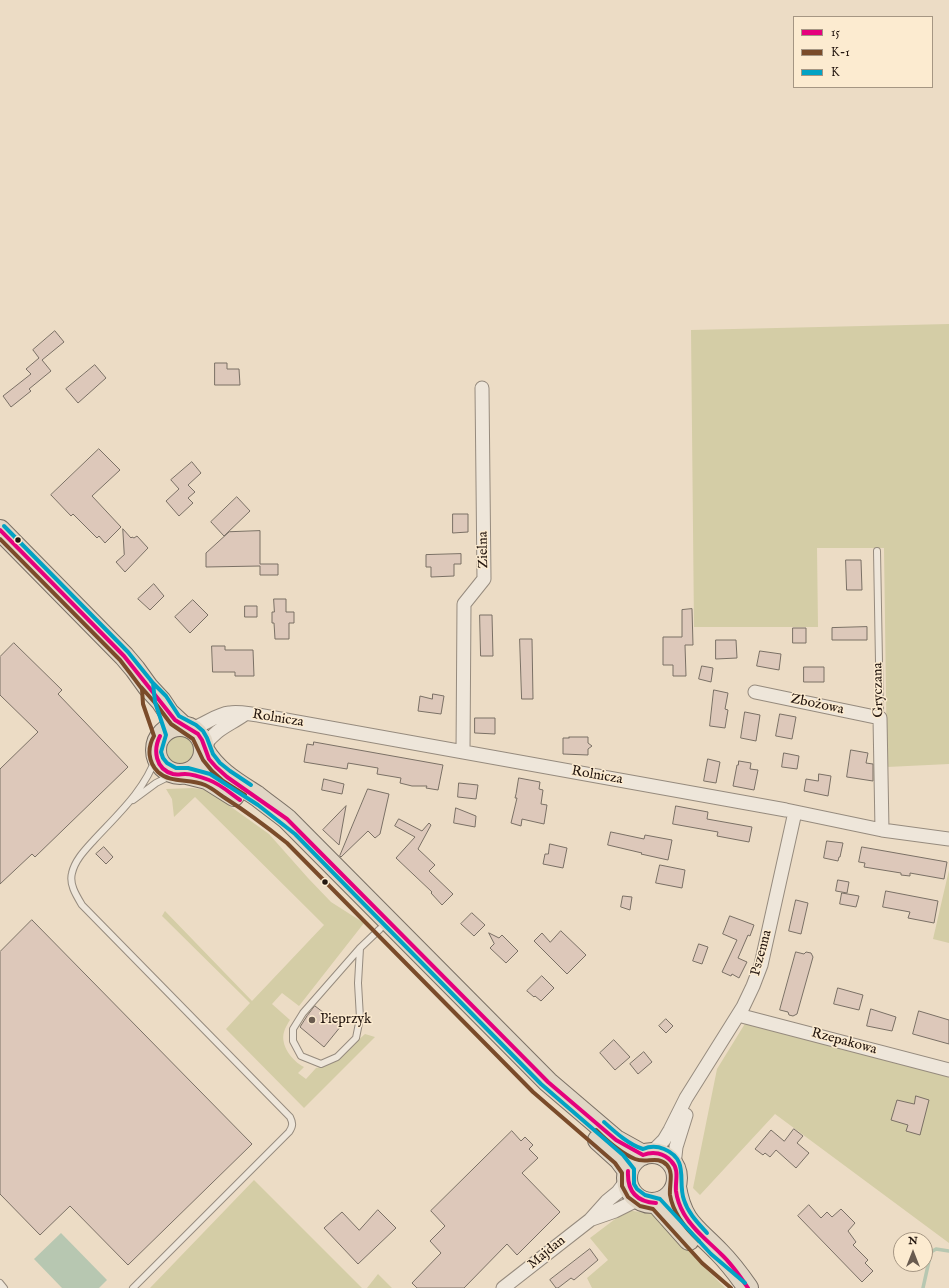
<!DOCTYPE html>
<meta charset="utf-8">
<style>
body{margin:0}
#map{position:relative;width:949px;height:1288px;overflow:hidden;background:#ecdcc5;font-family:"IM FELL English",serif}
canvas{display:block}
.legend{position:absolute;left:793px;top:16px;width:140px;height:72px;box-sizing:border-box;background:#fcebd0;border:1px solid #a59683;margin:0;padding:5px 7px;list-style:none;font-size:12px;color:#23160f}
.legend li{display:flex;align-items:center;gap:8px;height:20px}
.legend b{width:20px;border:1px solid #a59683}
.north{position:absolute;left:893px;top:1232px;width:40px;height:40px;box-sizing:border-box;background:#fcebd0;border:1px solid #a59683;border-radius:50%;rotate:0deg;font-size:11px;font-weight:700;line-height:16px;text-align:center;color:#23160f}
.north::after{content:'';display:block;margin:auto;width:14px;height:18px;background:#695b4f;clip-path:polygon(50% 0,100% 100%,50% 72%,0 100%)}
</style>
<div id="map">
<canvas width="949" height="1288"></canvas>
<ul class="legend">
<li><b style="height:5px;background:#e5007d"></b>15</li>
<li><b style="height:5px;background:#7a4b2a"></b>K-1</li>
<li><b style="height:5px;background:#02a2c4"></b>K</li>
</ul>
<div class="north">N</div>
</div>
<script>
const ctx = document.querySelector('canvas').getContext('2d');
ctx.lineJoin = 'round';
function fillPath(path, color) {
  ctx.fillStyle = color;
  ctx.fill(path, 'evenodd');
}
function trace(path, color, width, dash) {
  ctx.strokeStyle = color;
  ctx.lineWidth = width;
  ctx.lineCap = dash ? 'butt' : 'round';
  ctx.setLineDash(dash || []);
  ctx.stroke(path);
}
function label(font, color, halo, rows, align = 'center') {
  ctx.font = font + ' "IM FELL English",serif';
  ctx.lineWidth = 3;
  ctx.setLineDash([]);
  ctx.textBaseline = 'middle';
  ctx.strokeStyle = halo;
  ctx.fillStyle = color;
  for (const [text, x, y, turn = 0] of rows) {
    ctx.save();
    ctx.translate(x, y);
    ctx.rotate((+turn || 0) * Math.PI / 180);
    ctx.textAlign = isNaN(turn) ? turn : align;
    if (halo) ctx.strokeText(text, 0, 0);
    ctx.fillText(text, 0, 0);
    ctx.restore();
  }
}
const green = new Path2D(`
 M949,324V764L887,767L884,548H817L818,627H694L691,330Z
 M167 750a15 15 0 1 1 30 0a15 15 0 1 1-30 0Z
 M193,788L205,790L213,794L269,834L308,878L331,902L364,923L299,1006L282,993L272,1004L290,1020C288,1023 285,1028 284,1032C280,1045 292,1061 304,1067L298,1073L306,1079L316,1068L325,1066L335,1061L365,1034L375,1037L304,1108L226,1029L250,1003L162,916L165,911L252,1001L324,925L195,797L174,817L172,799L166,789Z
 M949,870V943L933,939Z
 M746,1022L949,1076V1243L775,1114L700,1195L693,1188L717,1069Z
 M254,1180L362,1288H150Z
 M627,1210L652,1214L725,1288H592L587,1278L608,1260L590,1238Z
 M378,1274L392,1288H367Z`);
const water = new Path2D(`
 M61,1233L107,1280L99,1288H62L34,1259Z`);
const stream = new Path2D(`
 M923,1288L931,1252L936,1249L949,1251`);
const building = new Path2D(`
 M55,331L64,342L42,360L51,371L29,389L31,391L11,407L3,396L31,374L26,369L39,358L33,350Z
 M215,363H227V369H239L240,385H215Z
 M95,365L106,378L78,403L66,389Z
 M99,449L120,470L92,496L121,527L105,543L99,536L97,538L73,514L71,516L51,495Z
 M192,462L201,473L188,485L195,492L188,498L193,503L179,516L166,501L179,489L171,480Z
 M237,497L250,511L224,536L211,522Z
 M453,514H468V532L453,533Z
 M123,529L131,538L132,537L134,538L137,536L148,548L125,572L116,562L124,555Z
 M260,531V564H278V575H260V566L206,567V553L229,532Z
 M461,554V564H454V576L431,577V567H426V555Z
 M846,560H861L862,590H847Z
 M154,584L164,596L150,610L138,599Z
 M274,599H286V612H294V623H289V639H275L274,623H272V612H274Z
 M193,600L208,615L190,633L175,617Z
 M245,606H257V617H245Z
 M692,609L693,645H685L686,676H673V665H663V637H682V610Z
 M480,615H492L493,656H481Z
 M867,627V640H832V628Z
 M793,628H806V643H793Z
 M520,639H532L533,699H522Z
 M716,640H736L737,658L716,659Z
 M14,643L62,690L58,694L128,767L35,857L32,854L0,884V769L38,732L0,695V657Z
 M212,646H225V650H253L254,676H235V672H213Z
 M760,651L781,654L779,670L757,666Z
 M702,666L713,668L711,682L699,679Z
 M804,667H824V682H804Z
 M714,690L728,693L725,709L728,710L725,728L710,726Z
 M433,694L444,696L441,714L418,711L420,696L432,699Z
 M745,712L760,715L756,741L741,738Z
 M780,714L796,717L792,739L776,736Z
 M475,718H495V734L475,733Z
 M569,737H588V743L592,746L588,749V755L563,754V738H569Z
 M314,742L443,765L438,790L426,788L427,786H412L400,783L401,778L377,774L378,768L348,763L347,769L304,762L307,744L313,745Z
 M851,750L868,753L866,763L873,764V781L847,777Z
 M784,753L799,756L797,769L782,767Z
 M708,759L720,762L716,783L704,781Z
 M739,761L751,763L750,769L758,770L754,790L733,786L737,765H738Z
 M819,774L831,776L828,796L804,791L806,779L818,781Z
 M519,778L540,782L539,789L543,790L541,804L547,805L544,824L522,819L521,826L511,823L517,798H515L516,794Z
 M324,779L344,784L342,794L322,790Z
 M459,783L478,785L476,799L458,797Z
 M368,789L389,794L380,834L375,838L368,831L341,857L340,856Z
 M346,806L339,845L323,830Z
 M676,806L708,812L707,819L752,827L749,842L717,836L718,832L673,824Z
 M456,808L476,816L475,827L454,823Z
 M399,819L422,831L429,823L431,825L418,849L435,865L429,871L453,894L442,905L431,893L432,892L396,858L415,837L395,826Z
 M611,832L644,839L645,835L672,840L668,860L641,854L642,853L608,845Z
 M827,841L843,843L840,857H839L838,861L824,858Z
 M550,844L567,848L563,868L543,864L545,854H548Z
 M104,847L113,857L106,864L96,854Z
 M862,847L947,862L944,879L910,873V876L901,875V873L864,867L865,863L859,862Z
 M660,865L685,870L682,888L656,883Z
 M838,880L849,882L847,893L836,891Z
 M886,891L938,901L934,923L908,918L910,912L883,907Z
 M842,893L859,896L856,907L840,904Z
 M623,896L632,897L630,910L621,907Z
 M796,900L808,903L801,934L789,931Z
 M472,913L485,925L474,936L461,924Z
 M730,916L754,925L750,936L748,935L738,958L747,962L739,978L732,974L731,976L722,972L737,940L723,934Z
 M32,920L252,1144L128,1265L70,1206L40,1235L0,1194V952Z
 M561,931L586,955L567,974L534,941L542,933L550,942Z
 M489,933L499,938L502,935L518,951L506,963L490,948L494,944Z
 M699,944L708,947L702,964L693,961Z
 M796,952L804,954L806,952L811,953L813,957L797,1014L793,1016L789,1015L788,1012L780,1010Z
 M542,976L554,988L541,1001L535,996L534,997L527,991Z
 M838,988L863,995L859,1010L834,1004Z
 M315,1006L341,1026L324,1047L300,1027L307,1016Z
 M871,1009L896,1017L892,1031L867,1026Z
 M919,1011L949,1020V1044L913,1034Z
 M666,1019L673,1026L666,1033L659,1026Z
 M614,1040L630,1057L615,1070L600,1053Z
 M644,1052L652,1062L638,1074L630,1064Z
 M916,1096L929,1100L920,1135L906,1131L908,1125L891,1120L897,1100L914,1104Z
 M794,1129L803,1136L797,1143L809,1153L796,1168L776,1150L770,1157L765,1153L763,1155L755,1149L771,1130L784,1141Z
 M512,1131L521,1141L525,1137L533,1145L529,1149L538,1158L522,1173L560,1212L517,1255L507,1244L464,1288H417L412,1283L441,1253L430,1241L445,1226L431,1211Z
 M809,1205L821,1218L827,1212L832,1217L841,1209L855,1223L848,1231L856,1242L853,1245L868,1260L865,1263L873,1271L862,1282L798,1216Z
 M378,1210L396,1228L358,1264L324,1228L342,1212L359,1230Z
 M590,1249L598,1260L574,1280L571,1278L558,1288H556L550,1280Z`);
const lane = new Path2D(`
 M877,551L880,718
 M133,800L156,783L174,774
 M360,948L358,983L360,1018L356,1038L337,1057L321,1064L301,1056L293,1041V1029L303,1013L360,948L380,929
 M0,1283L4,1288
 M133,1288L289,1132C293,1126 293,1123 290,1117L82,905C76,895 69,884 72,873C75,860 85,850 94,840C117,815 145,790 156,757`);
const street = new Path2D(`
 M755,692L880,718L882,830
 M191,729C204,725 217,714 229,713C239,711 248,714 258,715L786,810L882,830L949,839
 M204,746C217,728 228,726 245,714
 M463,752L464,604L484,579L482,388
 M738,1015L949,1070
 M651,1153L664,1140L670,1130L686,1098L743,1007L753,986L761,965L795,812
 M674,1165L676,1147L686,1115
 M592,1219L615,1211L639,1199
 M503,1288L590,1220L607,1201L618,1192L627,1180`);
const primary = new Path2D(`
 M0,530L124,656L135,669L148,687L161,701L169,713L183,726
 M156 750a24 24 0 1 1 48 0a24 24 0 1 1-48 0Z
 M204,750C217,772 237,783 257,796C267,804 277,811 287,819L548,1082L616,1140L643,1155
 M187,774L207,779L234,796
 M598,1140L619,1159L628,1171
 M627 1178a25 25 0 1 1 50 0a25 25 0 1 1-50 0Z
 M676,1187C682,1223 696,1228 719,1252C730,1263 739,1275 748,1288
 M656,1203L689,1240`);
const bus1 = new Path2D(`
 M0,530L124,656L175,720L198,734L202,740L209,759L216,767L227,777L287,819L548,1082L616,1140L643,1155
 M160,736C153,750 155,769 173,774C177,775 181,774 185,774C193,774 201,777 209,780C220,784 230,793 240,800
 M643,1155C653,1151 664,1153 671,1161C680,1170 675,1180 676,1191C677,1199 680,1207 684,1214C693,1230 708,1241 721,1254C732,1264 740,1276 748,1288
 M628,1171C627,1191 636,1202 656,1203`);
const bus2 = new Path2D(`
 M0,539L120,660L130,673L142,689L143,704L154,736C147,748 148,762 158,772C171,784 189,778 205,785C212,788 219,794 225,798C247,812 267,827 287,843L533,1092L615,1163L622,1173V1186L628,1197L640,1206L653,1209L702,1263L731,1288
 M141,687L156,704L171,724L193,739L203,760L212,771L223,781L245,795
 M596,1130C607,1141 621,1153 635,1159C647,1164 657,1155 667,1165C674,1173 669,1185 670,1195C673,1213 686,1229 699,1241`);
const bus3 = new Path2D(`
 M4,526L128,652L153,683L155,702L166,735L161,752L163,758L167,763L176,768H188L210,774L258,805L295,834L541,1084L623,1155L634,1169V1184L637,1189L645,1195L660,1199L711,1254L745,1283
 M151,681L166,696L179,716L196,725L203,731L207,738L213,754L220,763L230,771L251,785
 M604,1122C615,1132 629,1145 643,1149C650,1146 657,1146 664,1149C690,1160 677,1181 684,1200C688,1213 698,1223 707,1233`);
const markers = [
 [18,540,3.5,"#23160f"],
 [325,882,3.5,"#23160f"],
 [312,1020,4,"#695b4f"]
];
const streetNames = [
 ["Zielna",484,550,-91],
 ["Gryczana",879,690,-91],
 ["Zbożowa",817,705,12],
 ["Rolnicza",278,719,9],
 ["Rolnicza",597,776,10],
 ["Pszenna",762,953,-75],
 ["Rzepakowa",844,1042,15],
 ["Majdan",547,1253,-39]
];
const poiNames = [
 ["Pieprzyk",320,1020]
];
fillPath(green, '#d4cda6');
fillPath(water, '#b7c7b1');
trace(stream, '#b7c7b1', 3.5);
fillPath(building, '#ddc8ba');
trace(building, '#7a7065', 1);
trace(lane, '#968b7e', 8);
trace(street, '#968b7e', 15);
trace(primary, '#7a7065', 22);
trace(lane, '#eee6da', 6);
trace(street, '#eee6da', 13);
trace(primary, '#e1d6c5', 20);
trace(bus1, '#e5007d', 4);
trace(bus2, '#7a4b2a', 4);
trace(bus3, '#02a2c4', 4);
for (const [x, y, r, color] of markers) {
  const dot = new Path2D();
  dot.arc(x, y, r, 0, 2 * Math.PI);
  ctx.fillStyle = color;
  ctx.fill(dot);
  trace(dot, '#fcebd0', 1.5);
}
label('14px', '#23160f', '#fcebd0', streetNames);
label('14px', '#23160f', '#fcebd0', poiNames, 'left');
</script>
